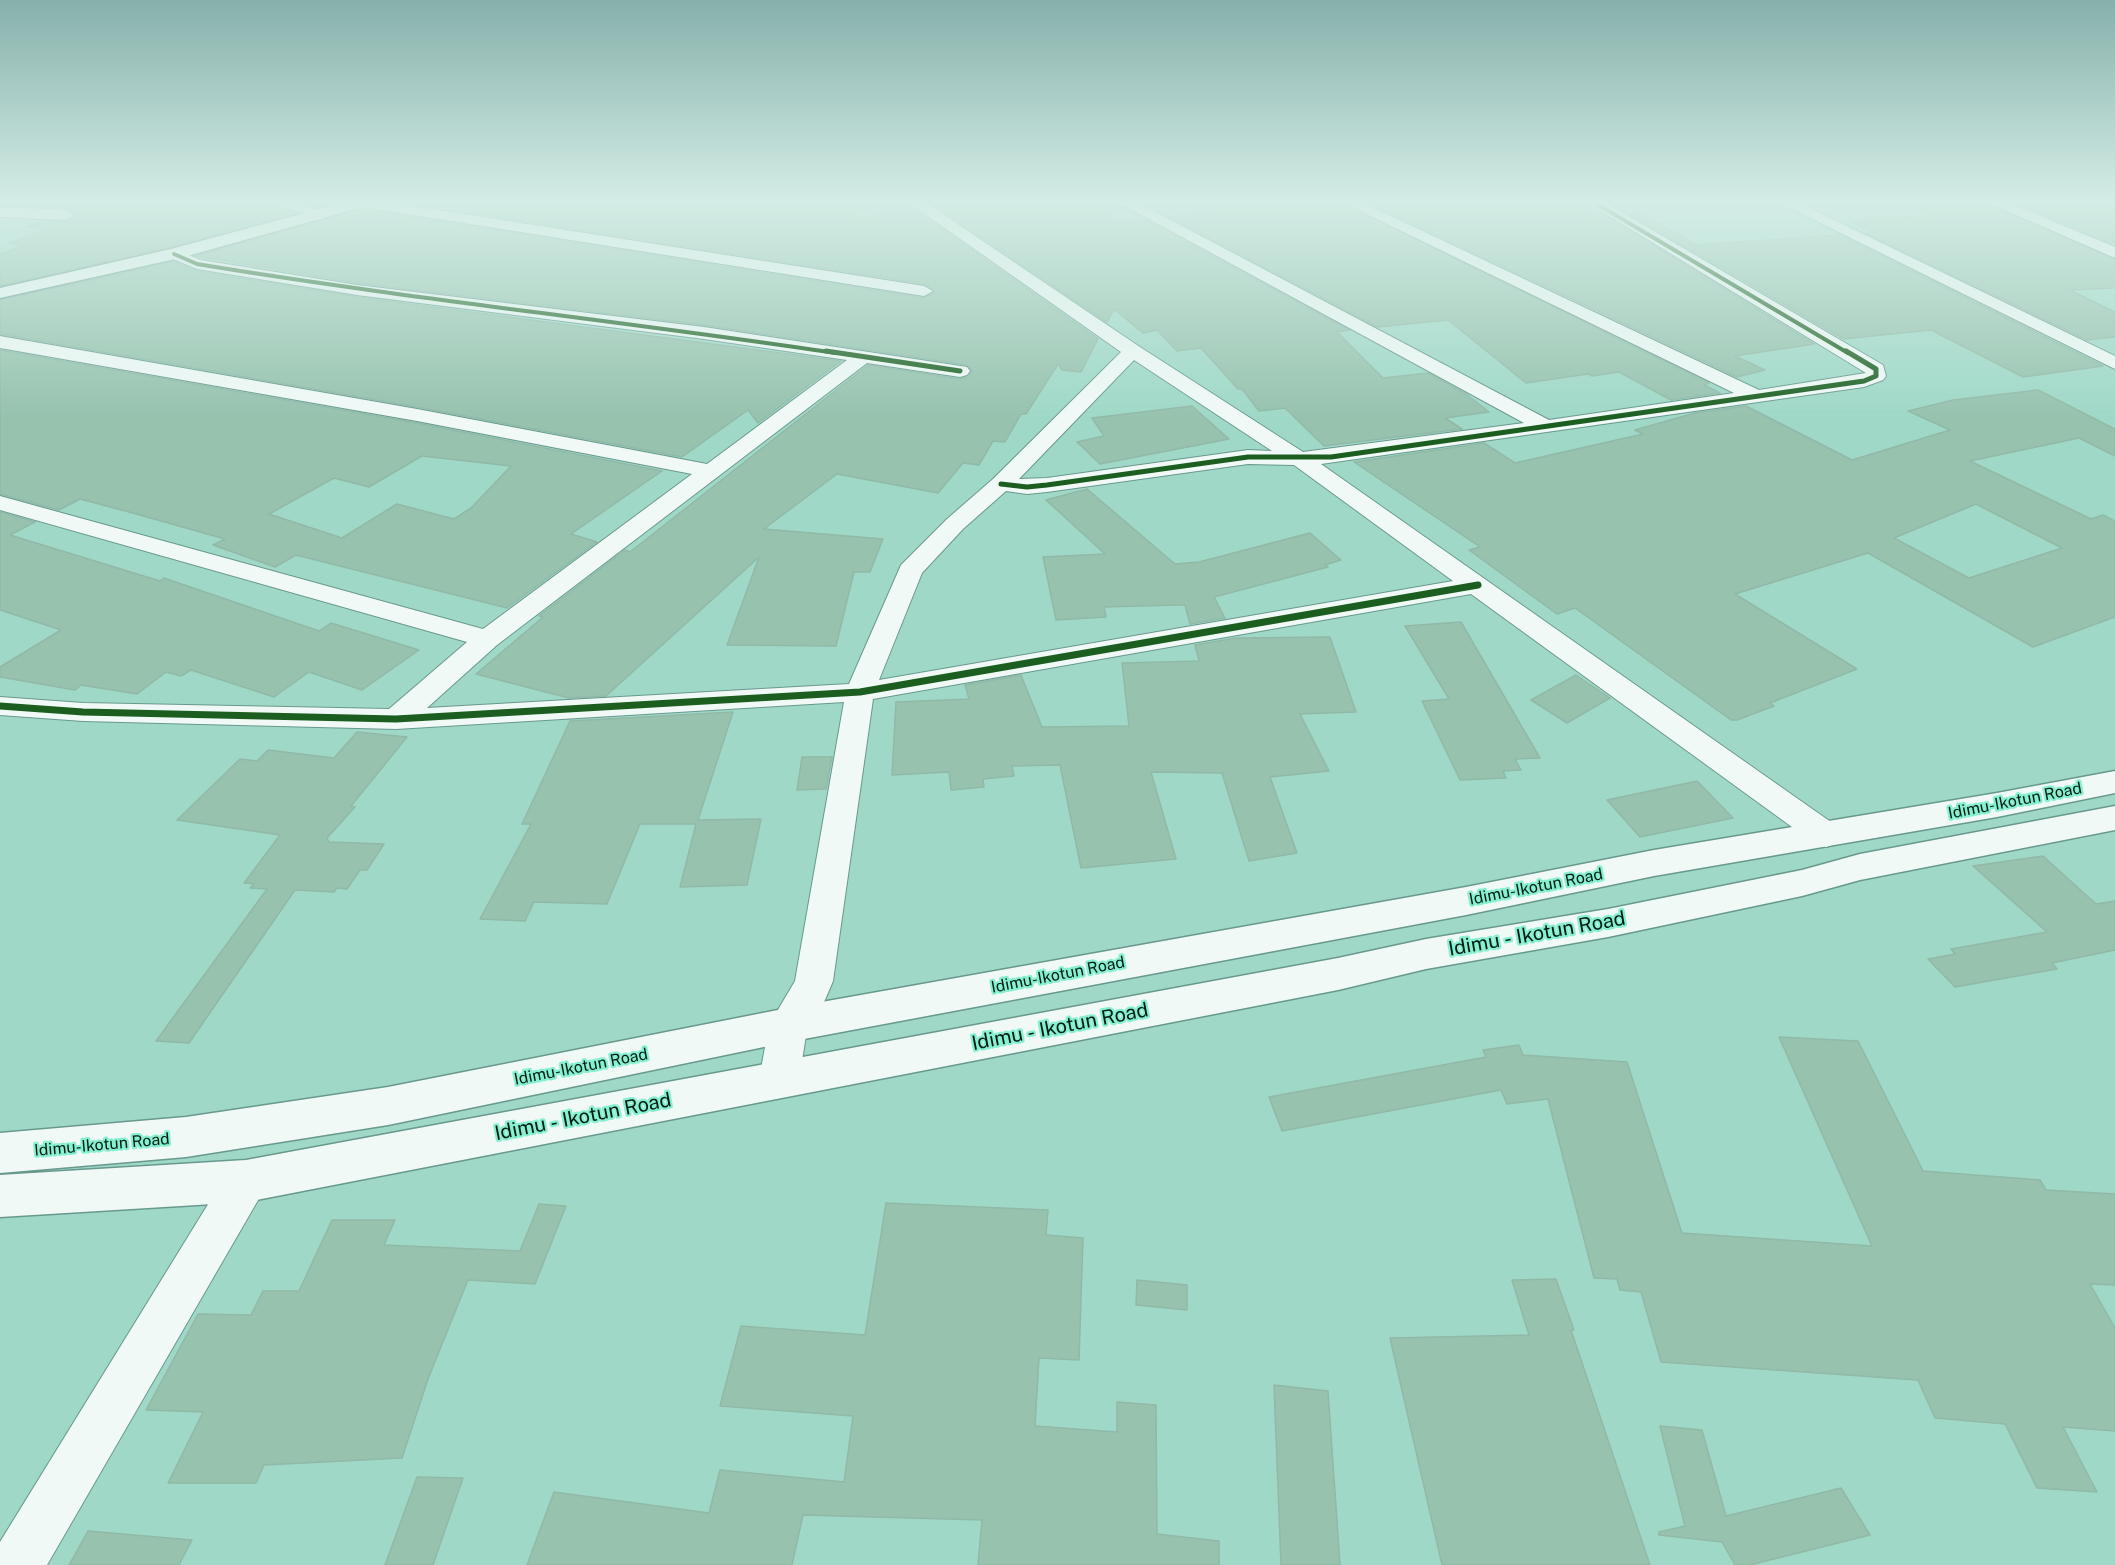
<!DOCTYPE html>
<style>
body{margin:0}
canvas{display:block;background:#9fd8c7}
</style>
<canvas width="2115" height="1565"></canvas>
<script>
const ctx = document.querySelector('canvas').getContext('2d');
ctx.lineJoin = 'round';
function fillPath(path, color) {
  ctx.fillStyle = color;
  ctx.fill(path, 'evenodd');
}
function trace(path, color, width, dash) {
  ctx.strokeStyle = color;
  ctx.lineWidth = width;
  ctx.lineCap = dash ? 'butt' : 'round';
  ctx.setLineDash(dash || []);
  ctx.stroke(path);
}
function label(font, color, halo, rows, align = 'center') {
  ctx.font = font + ' "Public Sans",sans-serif';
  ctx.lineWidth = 4.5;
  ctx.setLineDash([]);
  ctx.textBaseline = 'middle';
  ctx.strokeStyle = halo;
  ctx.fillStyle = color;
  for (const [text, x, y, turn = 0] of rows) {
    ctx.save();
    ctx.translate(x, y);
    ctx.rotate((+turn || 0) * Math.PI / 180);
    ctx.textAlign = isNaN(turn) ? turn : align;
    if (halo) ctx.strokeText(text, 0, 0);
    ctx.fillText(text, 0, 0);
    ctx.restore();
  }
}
const building = new Path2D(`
 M91,200H263L295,213L170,247L0,286V254L24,245L9,243L49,229L26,227L41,221L67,222L76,216L69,209Z
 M488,200H881L844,219L917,211L1098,339L1081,372L1062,370L1058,364L1026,414H1021L1005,442L993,441L979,465L963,463L938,493L837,474L764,529L883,539L870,572H854L836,646L727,645L759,557L606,696L569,698L476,674L543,617L539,616L625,550L630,552L868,365L960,379L968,377L972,371L967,365L704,325L357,283L196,256L363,209L924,298L935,292L924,284L478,214L487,211Z
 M1020,200H1094L1115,221L1145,220L1349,330L1337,332L1383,378L1428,373L1466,394L1489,412L1445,418L1462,429L1324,446L1285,408L1259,411L1242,389H1238L1201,348L1177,351L1157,330L1143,333L1114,309L1107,322L939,209Z
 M1230,200H1336L1709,383L1704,385L1720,393L1671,400L1619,372L1592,376L1588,374L1526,383L1448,320L1378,327L1170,217L1240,209Z
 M1363,200H1495V205L1515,203L1527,209L1568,204L1591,216L1604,215L1814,344L1735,356L1765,370L1737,377Z
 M1899,200H1980L2115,260V288L2070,290L2115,312V337L2087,340L1866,233L1873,232L1851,222L1870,220L1866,218L1932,216Z
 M2009,200H2080L2102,209L2115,208V245Z
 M1640,213L1696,245L1840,235L2103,366L2023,377L1931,330L1844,339L1629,214Z
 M174,262L197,271L357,297L841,361L758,423L748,410L682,457L417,407L0,334V300Z
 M0,350L417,423L662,471L571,534L597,542L507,608L296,555L275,567L213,545L225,539L129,512L80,499L59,510L0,494ZM422,456L511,466L471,508L454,519L397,504L342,538L269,514L334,478L369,487Z
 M2038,390L2115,429V456L2079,438L1970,461L2091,519L2103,515L2115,521V617L2033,647L1868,553L1735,594L1857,669L1770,703L1774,706L1737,720H1731L1575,608L1557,614L1469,550L1480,547L1354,462L1484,443L1515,463L1643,434L1635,430L1695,413L1746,406L1852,460L1950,430L1908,411L1953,400ZM1976,504L2062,548L1969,578L1894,538Z
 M1192,406L1229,439L1100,464L1077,442L1104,436L1092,418Z
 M1087,489L1175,564L1199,562L1310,533L1341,560L1325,565L1328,567L1214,597L1225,618L1190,624L1185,605H1177L1104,607L1106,617L1056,620L1043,557L1105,554L1046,500Z
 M0,512L35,522L10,535L160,581L164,578L319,631L331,623L419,650L362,690L309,672L274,697L191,670L181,676L166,672L137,694L81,685L75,690L0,677V667L61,630L0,610Z
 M1461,622L1540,758L1515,759L1521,770L1503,771L1506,778L1460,780L1422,701L1449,699L1405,626Z
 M1330,637L1356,712L1300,714L1329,771L1270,777L1297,853L1249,861L1222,773L1151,772L1176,859L1081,868L1060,765L1012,766L1014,776L983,779L984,787L951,790L949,772L892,775L896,702L969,699L965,685L1021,675L1042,727L1129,726L1122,663L1199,661L1195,645L1236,638Z
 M1576,675L1610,698L1567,723L1531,700Z
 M733,712L698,820L761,819L747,885L680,887L696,824H640L607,904L534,902L525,921L480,919L531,824H522L570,721Z
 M357,732L407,737L351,806L355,807L327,838L329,842L384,844L367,870H360L347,889L337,888L334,892L295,890L189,1043L156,1041L267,889L250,888L254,884L244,883L280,835L177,820L240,759L257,761L268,750L334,758Z
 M802,757H832L826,789L797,790Z
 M1697,781L1733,818L1640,837L1607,800Z
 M2043,856L2096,904L2115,901V950L2052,963L2057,969L1955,987L1928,959L1955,954L1951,949L2047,932L1973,866Z
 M1779,1037L1858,1041L1923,1171L2040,1180L2046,1190L2115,1194V1285L2090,1284L2115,1328V1431L2063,1427L2097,1492L2037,1488L2005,1424L1935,1418L1918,1380L1661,1362L1641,1292L1620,1290L1617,1279L1594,1278L1548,1099L1507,1104L1501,1090L1282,1131L1269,1097L1486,1057L1483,1050L1519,1045L1523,1055L1627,1062L1682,1233L1872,1246Z
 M886,1203L1048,1210L1046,1235L1083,1238L1079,1360L1039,1358L1035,1426L1117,1432V1402L1156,1405L1157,1534L1219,1541V1565H978L982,1520L803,1515L792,1565H527L554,1492L709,1513L720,1470L844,1482L853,1416L720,1406L741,1326L865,1335Z
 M539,1204L566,1206L535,1284L468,1280L428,1379L402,1458L264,1465L256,1483H168L203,1412L146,1410L198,1314L251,1315L263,1291H299L332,1220H395L384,1245L520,1251Z
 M1556,1279L1574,1330H1571L1650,1565H1442L1390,1338L1529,1335L1512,1280Z
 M1137,1280L1187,1285V1310L1136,1305Z
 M1274,1385L1328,1391L1340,1565H1281Z
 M1660,1426L1702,1430L1726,1516L1841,1488L1870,1535L1750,1565H1735L1722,1542L1659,1535V1532L1685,1526Z
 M417,1477L463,1478L433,1565H385Z
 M88,1531L192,1540L179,1565H69Z`);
const street = new Path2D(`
 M265,200H288L325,212L328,215L320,220Z
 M357,200H374L924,286L933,291L924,296L363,207L358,206Z
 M905,200H922L1140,347L1303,452L1524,423L1114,200H1133L1549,420L1734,393L1338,200H1357L1759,390L1866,373L1583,200H1601L1883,365L1886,376L1883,380L1864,387L1321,464L1838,827L1843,835L1838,843L1826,847L1814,843L1471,594L873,699L833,981L822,1007L807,1029L799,1080L793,1092L779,1097L765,1092L759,1080L769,1025L795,981L844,702L396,729L83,721L0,715V697L83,703L389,709L467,642L0,510V496L483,629L692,474L417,421L0,348V336L417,409L707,464L847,360L704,339L357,295L197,269L168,257L166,254L174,249L201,260L357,285L704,327L967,367L970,371L967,375L960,377L867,363L497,645L427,708L849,684L901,565L947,519L993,479L1121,352ZM1134,360L1272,451L1248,450L1047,478L1019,479ZM1248,464L1294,465L1453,581L879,680L922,573L963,529L1006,491L1027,494L1047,492Z
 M1774,200H1793L2115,356V369Z
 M1982,200H2002L2115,247V258Z
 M0,207L66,210L74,215L66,220L0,217Z
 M246,1161L261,1167L268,1181L261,1195L47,1565H0V1542L231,1167Z`);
const secondary = new Path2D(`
 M353,200H379L377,203L180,258L0,298V288L171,249Z`);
const primary = new Path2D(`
 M2115,771V793L1997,817L1654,876L1466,915L788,1042L388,1125L186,1157L0,1173V1133L186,1117L388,1087L788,1008L1466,887L1654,850L1997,793Z
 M2115,806V830L1860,880L1802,896L1608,937L1426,969L1338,990L246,1202L0,1217V1175L246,1160L1338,958L1426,939L1608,909L1802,870L1860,854Z`);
const cyclewayFar2 = new Path2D(`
 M1590,200L1848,353
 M174,254L197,264C409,299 623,321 836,353`);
const cyclewayFar1 = new Path2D(`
 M826,351L960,371
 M1001,484L1027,487L1047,485L1248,457H1331L1864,381L1876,376V369L1846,351`);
const cycleway = new Path2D(`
 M0,706L83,712L396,719L860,692L1478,585`);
const streetNames = [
 ["Idimu-Ikotun Road",2015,801,-11],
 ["Idimu-Ikotun Road",1536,887,-11],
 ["Idimu-Ikotun Road",1058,975,-11],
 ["Idimu-Ikotun Road",581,1067,-11],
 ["Idimu-Ikotun Road",102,1145,-5]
];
const nearStreetnames = [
 ["Idimu - Ikotun Road",1537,934,-10],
 ["Idimu - Ikotun Road",1060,1027,-11],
 ["Idimu - Ikotun Road",583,1117,-11]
];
fillPath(building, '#96c2ae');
trace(building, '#91b9a7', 1.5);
trace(street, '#68998d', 2);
trace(secondary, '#68998d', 3);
trace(primary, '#68998d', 3);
fillPath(street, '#f1f9f7');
fillPath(secondary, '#f1f9f7');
fillPath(primary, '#f1f9f7');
trace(cyclewayFar2, '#1b5e20', 4);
trace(cyclewayFar1, '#1b5e20', 5);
trace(cycleway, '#1b5e20', 7);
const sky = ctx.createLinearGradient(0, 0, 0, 419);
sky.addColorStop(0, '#86b0ab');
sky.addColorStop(0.48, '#d4ede6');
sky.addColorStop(1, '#d4ede600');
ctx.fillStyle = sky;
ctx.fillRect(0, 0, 2115, 419);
label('16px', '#001b13', '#87f0d1', streetNames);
label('20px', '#001b13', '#87f0d1', nearStreetnames);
</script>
